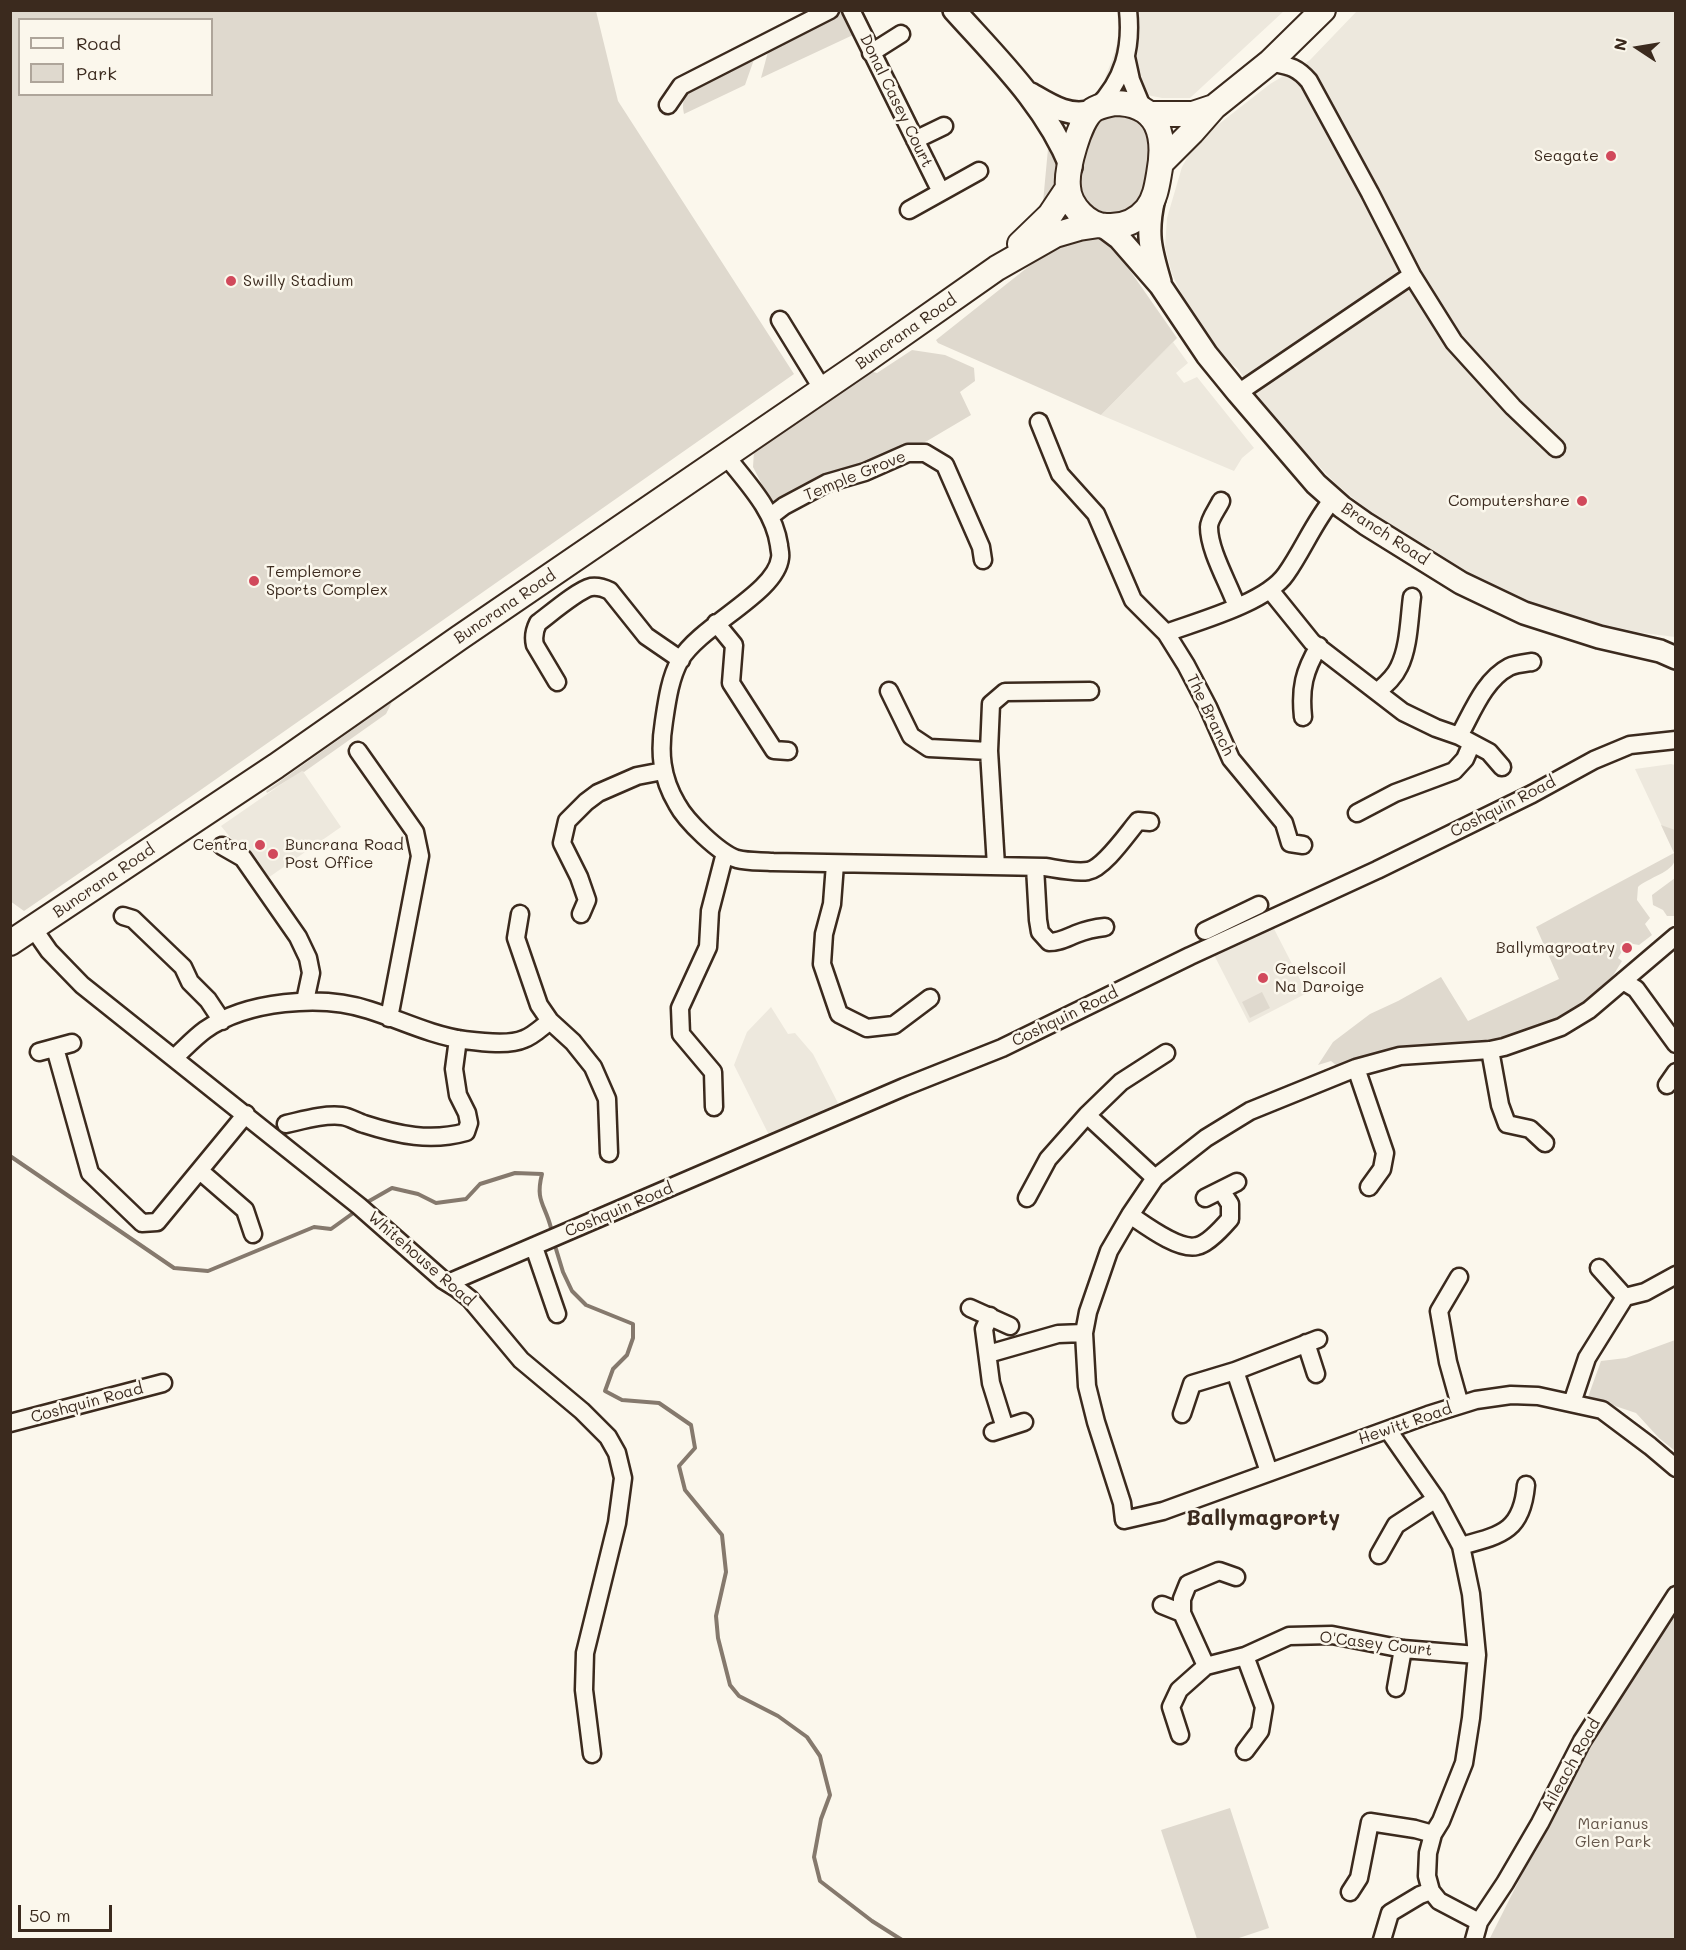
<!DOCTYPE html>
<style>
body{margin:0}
#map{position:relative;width:1686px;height:1950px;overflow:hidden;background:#fbf7ec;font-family:Mali,sans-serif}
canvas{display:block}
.frame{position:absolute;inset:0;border:12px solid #3b2a1e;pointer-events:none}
.legend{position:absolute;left:18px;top:18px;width:195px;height:78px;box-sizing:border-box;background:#fbf7ec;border:2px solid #aea59a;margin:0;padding:8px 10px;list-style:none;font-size:18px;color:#3b2a1e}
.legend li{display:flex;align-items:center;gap:12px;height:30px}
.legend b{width:30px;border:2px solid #aea59a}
.north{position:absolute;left:1608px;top:18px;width:60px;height:60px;-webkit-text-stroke:4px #fbf7ec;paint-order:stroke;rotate:282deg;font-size:16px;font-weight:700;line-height:24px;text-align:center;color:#3b2a1e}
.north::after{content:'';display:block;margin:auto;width:21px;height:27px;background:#3b2a1e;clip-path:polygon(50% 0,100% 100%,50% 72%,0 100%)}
.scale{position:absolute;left:18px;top:1905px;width:94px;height:27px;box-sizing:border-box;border:3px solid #3b2a1e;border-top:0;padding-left:8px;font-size:18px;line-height:21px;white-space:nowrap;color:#3b2a1e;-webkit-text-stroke:4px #fbf7ec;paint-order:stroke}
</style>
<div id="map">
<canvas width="1686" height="1950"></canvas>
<div class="frame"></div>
<ul class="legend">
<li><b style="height:8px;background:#fbf7ec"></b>Road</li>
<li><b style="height:16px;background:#dfd9ce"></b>Park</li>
</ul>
<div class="north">N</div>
<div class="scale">50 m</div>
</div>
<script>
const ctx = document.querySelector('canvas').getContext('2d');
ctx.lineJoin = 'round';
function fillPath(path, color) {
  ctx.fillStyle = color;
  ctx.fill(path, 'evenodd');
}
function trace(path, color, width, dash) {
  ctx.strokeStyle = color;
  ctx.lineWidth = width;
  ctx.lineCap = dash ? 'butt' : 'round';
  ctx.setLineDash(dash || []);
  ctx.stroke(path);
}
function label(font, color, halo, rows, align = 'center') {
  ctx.font = font + ' Mali,sans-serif';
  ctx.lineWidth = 5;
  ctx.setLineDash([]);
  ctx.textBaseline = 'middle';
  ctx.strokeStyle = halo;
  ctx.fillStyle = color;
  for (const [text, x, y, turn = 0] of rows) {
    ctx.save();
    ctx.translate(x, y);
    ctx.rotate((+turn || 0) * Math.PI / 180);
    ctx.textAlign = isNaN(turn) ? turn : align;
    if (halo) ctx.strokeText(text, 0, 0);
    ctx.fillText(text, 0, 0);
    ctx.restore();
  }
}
const built = new Path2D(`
 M1117,11H1284L1190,98H1162L1102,86L1113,57L1119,37Z
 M1357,11H1675V637L1636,632L1584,620L1582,624L1524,604L1452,570L1365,508L1336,484L1278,423L1237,368L1222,356L1185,301L1172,274L1165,247L1167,218L1182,167L1196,142L1270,84L1310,60Z
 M1173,342L1188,363L1176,373L1184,383L1197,377L1254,448L1242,458L1234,471L1101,415Z
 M1671,764L1675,765V854L1635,769Z
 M302,770L341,827L265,880L221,826Z
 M1272,925L1307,993L1249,1023L1214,955Z
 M771,1007L788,1034L795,1033L813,1054L840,1107L771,1139L734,1065L747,1032Z`);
const green = new Path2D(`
 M11,10L596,11L618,101L794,374L202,789L24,911L10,901ZM20,20H212V94H20Z
 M840,11H842L853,35L761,78L769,48Z
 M757,51L745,85L684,114C682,105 683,100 687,92Z
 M1101,114H1136L1153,136L1146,190L1138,204L1116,217L1096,213L1078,192L1085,133Z
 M1049,138L1057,161L1056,186L1042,213Z
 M1086,235C1107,239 1113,244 1128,259L1124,262L1177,338L1101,415L938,343L936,340L1057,244Z
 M912,350L945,355L974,368L975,381L960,392L971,415L927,441L775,504L771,502L753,467L754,451L787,425L816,411L844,390L866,370L877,373Z
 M392,702L386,714L304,772L302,771L267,793L266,791Z
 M1661,825L1675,830C1675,840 1677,850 1675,859C1674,872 1647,878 1638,887L1637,900L1650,918L1645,924L1652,935L1639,945L1627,943L1618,958L1622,961L1606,987L1571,1017L1514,1036L1473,1043L1394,1052L1337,1066L1331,1061L1318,1065L1333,1042L1370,1014L1398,1001L1441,977L1468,1021L1559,979L1536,927L1674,853Z
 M1675,878V916H1667L1663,910L1653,905L1652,895Z
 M1262,992L1270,1008L1250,1018L1242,1002Z
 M1675,1340V1451L1659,1438L1636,1413L1588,1397L1601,1361L1626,1358Z
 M1675,1604V1939L1489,1940L1588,1743Z
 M1230,1808L1269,1928L1236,1939H1197L1161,1830Z`);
const stream = new Path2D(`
 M10,1156L174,1268L208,1271L314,1227L331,1229L356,1211
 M364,1204L392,1188L418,1194L436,1203L466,1199L480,1184L515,1173L542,1174C535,1201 545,1204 551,1228
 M556,1249L563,1272L572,1291L586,1305L633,1324V1338L627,1355L613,1369L605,1391L622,1400L659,1403L691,1425L695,1448L679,1466L685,1490L722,1535L726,1572L716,1616L718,1638L730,1685L739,1696L778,1716L807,1737L820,1756L830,1795L821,1819L814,1857L820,1881L872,1921L902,1940`);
const minor = new Path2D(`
 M851,10L941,192
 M871,53L901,34
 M1126,57L1131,80L1143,109
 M1270,62C1288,66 1296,66 1309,81L1370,193L1412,275L1454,342L1513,407L1556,448
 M668,105L681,86L830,10
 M1096,108C1124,80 1132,48 1128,10
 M915,140L944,126
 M909,210L979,171
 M780,320L823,390
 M1238,393L1412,275
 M1039,422L1060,474L1096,514L1133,600L1166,633C1199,621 1266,603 1286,574C1303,550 1314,522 1333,499
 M726,456C747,483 774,510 779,545C779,548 781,554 780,558C776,593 701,625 680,660C670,678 667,701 664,721C659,752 661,777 677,804C686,821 719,853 737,859C748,862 761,861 773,862L1045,867C1058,869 1074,873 1088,871C1104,868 1127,834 1138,821L1150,822
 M1221,501C1218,508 1209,519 1209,527C1209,551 1229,584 1237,607
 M771,516L784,506L827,483L865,472L908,453H925L945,465L981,547L983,560
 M1270,590L1312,642L1403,712L1436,728L1459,736L1489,752L1502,767
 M716,623L734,645L731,683L774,750L788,751
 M1166,633L1186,665L1208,707L1231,759L1284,823L1290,843L1303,845
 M557,682L535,645C533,637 534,631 538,623C550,614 578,590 591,587C598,586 604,588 610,591L646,636L681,660
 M889,691L911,736L929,748L989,751
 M1377,692C1385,685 1394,678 1399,667C1409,647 1409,620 1412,597
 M1303,717C1300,688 1304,671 1319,646
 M1459,736C1472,713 1484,680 1509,667C1515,664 1525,663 1532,662
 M358,751L415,832L420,856L389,1018
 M1357,813L1395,793L1454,771L1465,759L1472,743
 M222,846L243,858L298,937L308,958L311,973L305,1001
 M835,864L832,904L824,934L822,964L839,1014L867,1028L894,1025L930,998
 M996,866L989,751L991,704L1005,692L1090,691
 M1035,867L1038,920L1040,932L1049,942C1060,942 1066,938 1076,934C1086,930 1095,928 1105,927
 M520,914L516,938L539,1005L550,1021L573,1042L593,1067L607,1099L609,1153
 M581,914L587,900L579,877L562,843L567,821L586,802L598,793L637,776L663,771
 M123,916L133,919L183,967L190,982L208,1000L222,1021
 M33,928L49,951L82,985L359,1206L443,1280L456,1288L470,1299L521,1360L582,1411L608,1437L617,1453L623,1478L617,1523L585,1653L584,1690L592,1754
 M1205,931L1259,905
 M1676,936L1589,1010L1561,1027L1504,1047L1490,1050L1400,1056L1356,1068L1250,1111L1206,1138L1155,1178L1130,1215L1109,1251L1088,1312L1084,1333L1087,1386L1096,1422L1122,1503L1124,1520L1163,1511L1428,1415L1476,1400L1511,1395L1538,1396L1602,1410L1650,1446L1676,1468
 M1623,981L1636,989L1676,1044
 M55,1048L90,1173L142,1223L157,1222L246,1114
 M1490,1050L1500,1105L1507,1124L1530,1129L1545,1143
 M39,1052L72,1043
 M174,1058C184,1049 194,1038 205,1030C246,1001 321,994 369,1010C401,1020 430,1035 464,1040C480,1042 509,1046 524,1039C533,1036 542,1027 550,1021
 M1356,1068L1385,1153L1382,1169L1369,1187
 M1667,1085L1676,1072
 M714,1107L713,1072L681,1034L680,1008L708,947L710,911L725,853
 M286,1124C304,1120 324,1114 342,1116C350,1117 357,1122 364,1124C398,1135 431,1142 466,1132L469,1123L467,1113L458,1095L454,1069L458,1039
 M200,1171L245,1210L253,1234
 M1155,1178L1087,1115L1121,1082L1166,1053
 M1027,1198L1048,1159L1087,1115
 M1205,1198L1237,1182
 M1130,1215C1145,1225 1179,1251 1197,1246C1208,1244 1223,1227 1230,1219V1204L1221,1190
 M534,1247L557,1314
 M1599,1268L1625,1297
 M1459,1277L1439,1311L1448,1362L1460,1405
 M448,1283L904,1087L1002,1048L1190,956L1377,870L1532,794L1594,760L1630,745L1676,740
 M970,1308L1010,1326
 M990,1316L984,1329L991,1383L1005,1428
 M1306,1343L1316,1374
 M988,1354L1058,1334L1084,1333
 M1572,1403L1587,1358L1625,1297L1645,1292L1676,1275
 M1182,1414L1192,1384L1235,1371
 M10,1423L163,1383
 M1388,1430L1436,1499L1461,1546L1471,1594L1477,1655L1471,1718L1464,1763L1441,1821L1433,1834L1428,1853L1427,1876L1431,1891L1439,1901L1479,1922
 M993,1432L1024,1422
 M1269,1472L1235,1371L1318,1339
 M1461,1546C1502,1535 1522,1531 1526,1485
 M1379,1555L1396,1525L1436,1499
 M1162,1605L1182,1613
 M1206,1666L1182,1613V1599L1188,1584L1219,1571L1236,1577
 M1396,1688L1403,1649
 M1180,1735L1171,1707L1179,1690L1206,1666L1245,1656L1289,1636L1332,1635L1403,1649L1477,1655
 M1245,1751L1260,1731L1264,1707L1245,1656
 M1350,1892L1359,1878L1370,1822L1415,1829L1433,1834
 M1382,1940L1390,1913L1420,1895L1431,1891
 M1474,1940L1479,1922L1505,1883L1540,1823L1582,1741L1676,1595`);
const major = new Path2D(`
 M954,10C998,59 1046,105 1071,167
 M1031,94C1050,105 1069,118 1092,111
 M1154,198C1146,233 1150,248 1160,282
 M1103,226L1119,238L1160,285L1207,355L1238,393L1316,484L1342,507L1366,524L1461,583L1524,613L1599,637L1660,651L1676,658`);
const highway = new Path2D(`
 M1114,103C1160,103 1166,137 1159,174C1157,186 1155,199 1147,209C1137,221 1123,227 1107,226C1088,226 1069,206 1068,187C1066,170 1079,121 1093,110C1099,106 1107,105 1114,103Z
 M1150,114H1193L1214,107
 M1162,162L1192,132L1214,107L1270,62L1323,10
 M1020,244L1050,215L1068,188
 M10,943L276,766L459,638L863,362L997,268L1055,235L1079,228L1099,225`);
const markers = [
 [1611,156,6,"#d1495b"],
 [231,281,6,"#d1495b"],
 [1582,501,6,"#d1495b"],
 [254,581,6,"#d1495b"],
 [260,845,6,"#d1495b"],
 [273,854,6,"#d1495b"],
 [1627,948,6,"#d1495b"],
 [1263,978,6,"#d1495b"]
];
const streetNames = [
 ["Donal Casey Court",896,101,64],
 ["Buncrana Road",906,332,-35],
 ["Temple Grove",855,476,-22],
 ["Branch Road",1385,534,33],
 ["Buncrana Road",505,607,-34],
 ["The Branch",1210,715,64],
 ["Coshquin Road",1503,807,-27],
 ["Buncrana Road",104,881,-34],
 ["Coshquin Road",1065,1017,-26],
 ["Coshquin Road",619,1210,-23],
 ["Whitehouse Road",421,1259,41],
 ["Coshquin Road",87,1403,-15],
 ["Hewitt Road",1405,1424,-19],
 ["O'Casey Court",1376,1644,7],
 ["Aileach Road",1571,1765,-61]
];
const poiNames = [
 ["Seagate",1599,156],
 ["Swilly Stadium",243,281,"left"],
 ["Computershare",1570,501],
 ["Templemore",266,572,"left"],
 ["Sports Complex",266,590,"left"],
 ["Centra",248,845],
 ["Buncrana Road",285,845,"left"],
 ["Post Office",285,863,"left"],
 ["Ballymagroatry",1615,948],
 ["Gaelscoil",1275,969,"left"],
 ["Na Daroige",1275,987,"left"]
];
const parkNames = [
 ["Marianus",1613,1824],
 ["Glen Park",1613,1842]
];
const districtNames = [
 ["Ballymagrorty",1263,1518]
];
fillPath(built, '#ede8dd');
fillPath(green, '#dfd9ce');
trace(stream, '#85796d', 4);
trace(minor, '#3b2a1e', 21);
trace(major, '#3b2a1e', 26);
trace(highway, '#3b2a1e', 28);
trace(minor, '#fbf7ec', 16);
trace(major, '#fbf7ec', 21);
trace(highway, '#fbf7ec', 24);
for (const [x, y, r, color] of markers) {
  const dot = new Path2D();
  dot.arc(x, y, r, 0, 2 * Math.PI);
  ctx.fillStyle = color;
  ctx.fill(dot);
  trace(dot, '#fbf7ec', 2);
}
label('16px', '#3b2a1e', '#fbf7ec', streetNames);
label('16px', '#3b2a1e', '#fbf7ec', poiNames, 'right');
label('16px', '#64564a', '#fbf7ec', parkNames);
label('bold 22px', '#3b2a1e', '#fbf7ec', districtNames);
</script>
